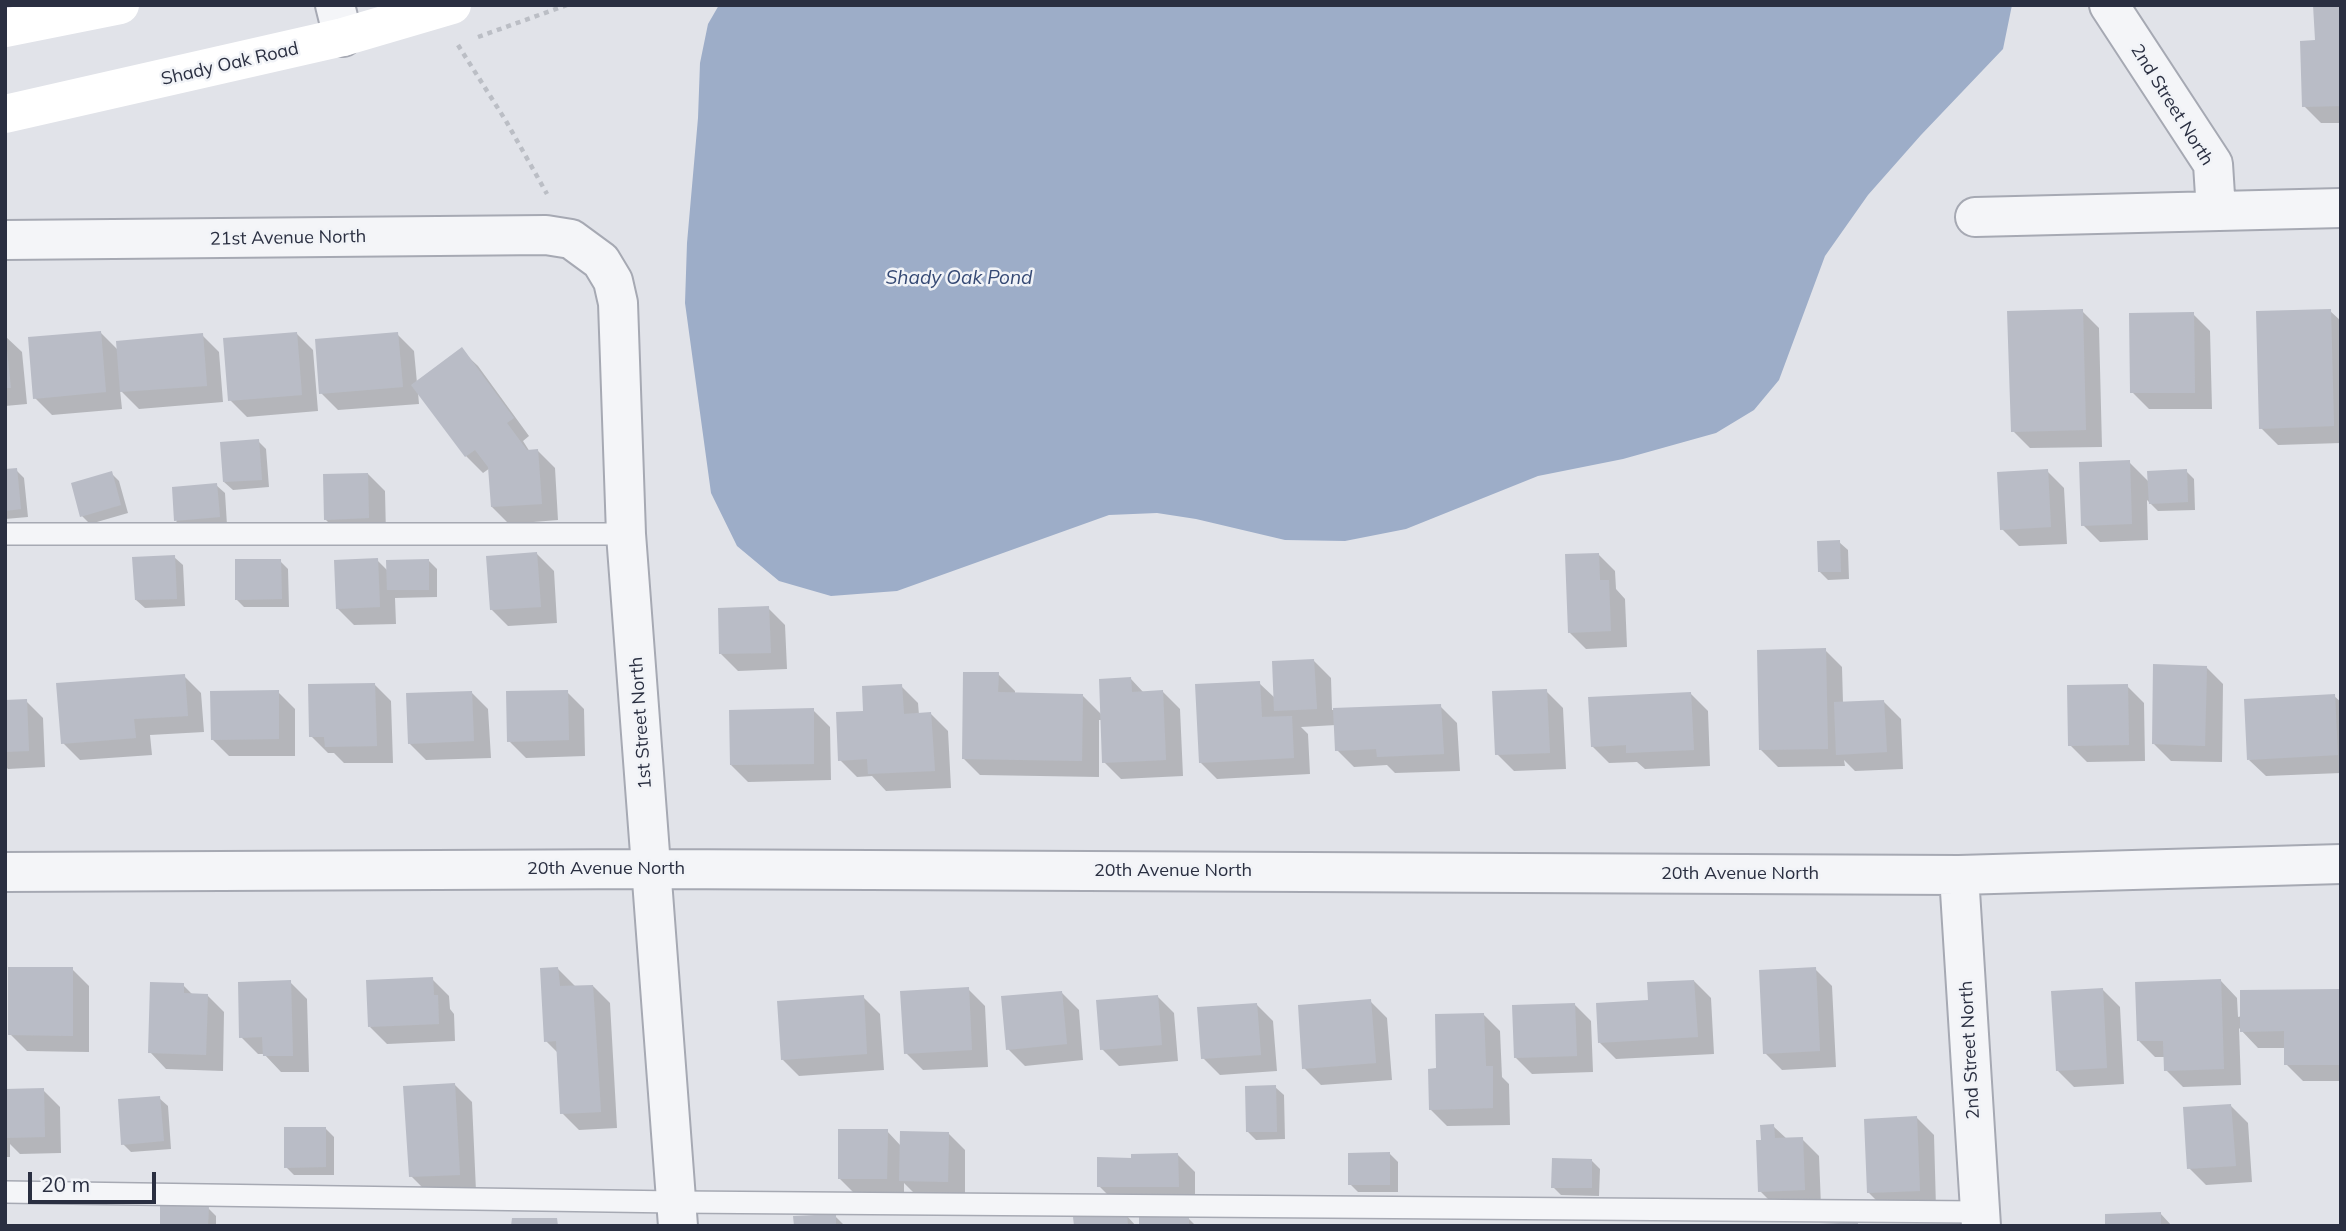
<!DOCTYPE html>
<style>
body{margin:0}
#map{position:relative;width:2346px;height:1231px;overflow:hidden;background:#e1e3e9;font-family:Mulish,sans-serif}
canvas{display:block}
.frame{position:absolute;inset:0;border:7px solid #2a2f41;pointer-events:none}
.scale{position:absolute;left:28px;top:1172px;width:128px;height:32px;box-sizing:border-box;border:4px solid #2a2f41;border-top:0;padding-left:9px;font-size:21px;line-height:24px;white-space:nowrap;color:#2a2f41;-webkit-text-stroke:5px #f1f3f7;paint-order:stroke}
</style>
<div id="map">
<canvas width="2346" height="1231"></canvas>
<div class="frame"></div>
<div class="scale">20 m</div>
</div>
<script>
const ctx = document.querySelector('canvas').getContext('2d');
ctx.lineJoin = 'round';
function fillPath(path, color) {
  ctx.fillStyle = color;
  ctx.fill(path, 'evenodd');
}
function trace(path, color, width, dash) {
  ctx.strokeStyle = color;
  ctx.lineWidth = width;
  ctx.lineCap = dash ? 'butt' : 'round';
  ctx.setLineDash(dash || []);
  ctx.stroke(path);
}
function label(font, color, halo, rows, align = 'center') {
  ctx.font = font + ' Mulish,sans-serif';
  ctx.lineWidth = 5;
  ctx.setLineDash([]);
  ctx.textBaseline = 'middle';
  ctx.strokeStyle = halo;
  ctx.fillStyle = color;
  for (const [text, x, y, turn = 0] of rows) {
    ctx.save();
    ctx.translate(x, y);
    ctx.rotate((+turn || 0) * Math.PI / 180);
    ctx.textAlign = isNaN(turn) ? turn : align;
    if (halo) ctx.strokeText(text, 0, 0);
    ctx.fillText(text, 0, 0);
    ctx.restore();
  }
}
const water = new Path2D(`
 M719,5H2012L2003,49L1921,135L1868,195L1825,256L1779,380L1754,410L1716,433L1623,459L1538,476L1406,529L1345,541L1285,540L1196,519L1157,513L1109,515L897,591L831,596L779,581L737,546L711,493L685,303L687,243L698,118L700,63L708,24Z`);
const shadow = new Path2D(`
 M2341,5V123H2321L2304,106L2316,42Z
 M2082,311L2099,328L2102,447L2030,448L2013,431Z
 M2330,311L2341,321V443L2278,445L2261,428Z
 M2193,314L2210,331L2212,409H2149L2132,392Z
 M100,332L119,351L202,335L219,352L223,402L139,409L120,390L122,409L52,415L35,398Z
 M296,333L313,350L318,411L247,417L230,400Z
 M397,334L414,351L417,383L461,350L478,366L529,436L523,441L530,452L538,451L555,468L558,520L509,524L492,507L490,468L483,473L466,456L418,392L419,404L338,410L321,393Z
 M5,336L22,352L27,404L5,406Z
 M258,441L266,449L269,487L233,490L224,482Z
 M2129,462L2150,483L2186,471L2194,479L2195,510L2158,511L2147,500L2148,540L2100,542L2083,525Z
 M16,470L24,478L28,517L5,519V471Z
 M2047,471L2064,488L2067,544L2019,546L2002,529Z
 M111,473L119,481L128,513L90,524L82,516Z
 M368,474L385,491L386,535L342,536L325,519Z
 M216,485L225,493L227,525L184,529L176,521Z
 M1839,542L1848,550L1849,579L1828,580L1820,572Z
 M537,554L554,571L557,623L508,626L491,609Z
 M1598,554L1615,571L1616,589L1625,599L1627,647L1586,649L1569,632Z
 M174,557L183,565L185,606L145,608L136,600Z
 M377,560L388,571L429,561L437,569V597L395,598L396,624L354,625L337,608Z
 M280,561L288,569L289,607H244L236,599Z
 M768,608L785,625L787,669L738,671L721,654Z
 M1825,650L1842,667L1843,703L1884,702L1901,719L1903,769L1855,771L1844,760L1845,766L1778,767L1761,750Z
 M1314,661L1331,678L1332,710L1440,706L1457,723L1460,771L1395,773L1387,765L1354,767L1337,750L1336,725L1301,727L1308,734L1310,774L1217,779L1200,762L1259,683L1276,699Z
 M2206,667L2223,684L2222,762L2171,761L2154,744Z
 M998,674L1015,691V694L1082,695L1102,715L1131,679L1144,693L1163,692L1180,709L1183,776L1121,779L1104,762L1102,720H1099V777L980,775L963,758Z
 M184,676L201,693L204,732L150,735L152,755L80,760L63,743Z
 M374,684L391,701L393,763H344L334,753H328L311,736Z
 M901,686L918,703L919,715L931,714L948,731L951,788L886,791L872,776L857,777L840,760L865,712Z
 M2127,686L2144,703L2145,761L2087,762L2070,745Z
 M1546,691L1563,708L1566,769L1514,771L1497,754Z
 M278,692L295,709V756H229L212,739Z
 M471,692L488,709L491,758L426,760L409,743Z
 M567,692L584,709L585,756L526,758L509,741Z
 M1691,694L1708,711L1710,766L1645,769L1637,762L1609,763L1592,746Z
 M2334,696L2341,702V773L2266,776L2249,760Z
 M5,701H26L43,718L45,767L8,769L5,766Z
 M813,710L830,727L831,780L748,782L731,765Z
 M72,969L89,986V1052L27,1051L10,1034Z
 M558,969L575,986H593L610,1003L617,1128L579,1130L562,1113L558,1053L546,1041Z
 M1815,969L1832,986L1836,1067L1782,1070L1765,1053Z
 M432,979L449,996L450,1009L454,1014L455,1041L387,1044L370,1027Z
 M1694,981L1711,998L1714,1054L1616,1059L1599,1042L1650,1002Z
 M2221,981L2237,998L2238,1017L2338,991L2341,994V1081H2303L2286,1064V1048H2258L2239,1028L2241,1085L2183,1087L2166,1070L2165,1057H2155L2138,1040Z
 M290,982L307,999L309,1072H281L264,1054H258L241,1037Z
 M183,985L193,995H207L224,1012L223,1071L166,1069L150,1052Z
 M968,989L985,1006L988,1067L923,1070L906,1053Z
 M2103,990L2120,1007L2124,1084L2074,1087L2057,1070Z
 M1062,993L1079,1010L1083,1060L1025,1066L1008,1049Z
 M1157,996L1174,1013L1178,1061L1119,1066L1102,1049Z
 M863,997L880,1014L884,1070L799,1076L782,1059Z
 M1370,1001L1387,1018L1392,1080L1321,1085L1304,1068Z
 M1256,1004L1273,1021L1277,1071L1220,1075L1203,1058Z
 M1574,1004L1591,1021L1593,1072L1532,1074L1515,1057Z
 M1483,1014L1500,1031L1502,1077L1509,1084L1510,1125L1447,1126L1430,1109L1438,1070Z
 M455,1085L472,1102L476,1191L428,1193L411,1176Z
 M1275,1087L1284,1095L1285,1139L1256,1140L1248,1132Z
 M43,1090L60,1107L61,1153L20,1154L10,1144V1157H5V1091Z
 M159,1098L168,1106L171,1149L131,1152L123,1144Z
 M2231,1106L2248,1123L2252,1182L2206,1185L2189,1168Z
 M1917,1118L1934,1135L1936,1208L1885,1209L1868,1192Z
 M1773,1126L1787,1139H1802L1819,1156L1821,1206L1777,1208L1760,1191L1763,1142Z
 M326,1129L334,1137V1175H294L286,1167Z
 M887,1131L901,1146L948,1133L965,1150V1198L918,1197L904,1183V1195H856L839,1178Z
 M1390,1154L1398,1162V1192H1358L1350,1184Z
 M1178,1155L1195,1172V1203H1116L1099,1186Z
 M1592,1161L1600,1169L1599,1196L1561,1195L1553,1187Z
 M208,1208L216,1216V1226H162Z
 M2160,1213L2172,1226H2107Z
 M835,1216L845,1226H795Z
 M1127,1216L1136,1226H1076Z
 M1188,1218L1196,1226H1141Z`);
const building = new Path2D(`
 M2313,5H2341V106L2302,107L2300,41L2315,40Z
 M2083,309L2086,430L2011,432L2007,311Z
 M2331,309L2334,426L2259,429L2256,311Z
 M2194,312L2195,393H2130L2129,313Z
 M101,331L106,392L33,399L28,337Z
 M297,332L302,395L228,401L223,338Z
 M398,332L403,387L319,394L315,339Z
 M203,333L207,386L120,392L116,341Z
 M462,347L514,418L507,423L527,450L538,449L542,504L491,507L488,467L475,450L465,457L411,385Z
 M5,351H7L11,388H5Z
 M259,439L262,480L223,482L220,442Z
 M2130,460L2132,524L2081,526L2079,462Z
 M17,468L21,509L5,511V469Z
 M2048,469L2051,527L2000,530L1997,472Z
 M2187,469L2188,502L2149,504L2147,471Z
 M112,471L121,505L80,517L71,483Z
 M368,473L369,518L324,520L323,474Z
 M217,483L220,517L174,521L172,487Z
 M1840,540L1841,572H1818L1817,541Z
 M537,552L541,607L490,610L486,556Z
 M1599,553L1600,580H1609L1611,631L1568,633L1565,554Z
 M175,555L177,599L135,600L132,557Z
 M378,558L380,607L336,609L334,560Z
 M235,559H281L282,599L235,600Z
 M429,559V590H387L386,560Z
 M769,606L771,653L719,654L718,608Z
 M1826,648L1828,749L1759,750L1757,650Z
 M1314,659L1317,709L1274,711L1272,661Z
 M2153,664L2207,666L2205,746L2152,744Z
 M963,672H999L998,692L1083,694L1082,761L962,759Z
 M185,674L188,716L134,719L136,738L61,744L56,683Z
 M1131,677L1132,692L1163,690L1166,760L1102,763L1099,679Z
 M1260,681L1262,717L1292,716L1294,758L1199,763L1195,684Z
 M375,683L377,746L325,747L324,737H309L308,684Z
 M902,684L904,714L931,712L935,771L868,774L867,759L838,761L836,712L863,711L862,686Z
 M2128,684L2129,745L2068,746L2067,685Z
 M1547,689L1550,753L1495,755L1492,691Z
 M279,690V739L211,740L210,691Z
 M568,690L569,740L507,742L506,691Z
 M472,691L474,741L408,744L406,693Z
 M1691,692L1694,750L1626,753V745L1591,747L1588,697Z
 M2335,694L2338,755L2247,760L2244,699Z
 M27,699L29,751L5,752V700Z
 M1884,700L1887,752L1836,755L1834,702Z
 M1441,704L1444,754L1377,757L1376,749L1335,751L1333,708Z
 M814,708V764L730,765L729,710Z
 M8,967H73V1036L8,1035Z
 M558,967L560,986L593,985L601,1112L560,1114L556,1041L544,1042L540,968Z
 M1816,967L1820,1051L1763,1054L1759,970Z
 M433,977L434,995H438L439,1024L368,1027L366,980Z
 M2221,979L2224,1069L2164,1071L2163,1041H2137L2135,982Z
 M291,980L293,1056H263L262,1037L239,1038L238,982Z
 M1694,980L1698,1037L1598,1043L1596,1003L1648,1000L1647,982Z
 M150,982L184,983V993L208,994L206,1055L148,1053Z
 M969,987L972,1050L904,1054L900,991Z
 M2103,988L2107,1068L2056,1071L2051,991Z
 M2339,989V1065H2284V1031L2240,1032V990Z
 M1062,991L1067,1044L1006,1050L1001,996Z
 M864,995L867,1054L781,1060L777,1001Z
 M1158,995L1162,1045L1100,1050L1096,1000Z
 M1371,999L1376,1063L1302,1069L1298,1005Z
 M1257,1003L1261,1055L1201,1059L1197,1007Z
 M1575,1003L1577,1056L1514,1058L1512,1005Z
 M1484,1013L1486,1066H1493V1108L1429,1110L1428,1069L1436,1068L1435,1014Z
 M455,1083L460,1175L409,1177L403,1086Z
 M1276,1085L1277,1132H1246L1245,1086Z
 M44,1088L45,1137L5,1138V1089Z
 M160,1096L164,1141L121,1145L118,1099Z
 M2231,1104L2236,1166L2187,1169L2183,1107Z
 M1917,1116L1920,1191L1867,1193L1864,1119Z
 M1774,1124L1775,1138L1803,1137L1805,1190L1758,1192L1756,1140H1761L1760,1125Z
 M284,1127H326V1167L284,1168Z
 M838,1129H888L887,1179H838Z
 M900,1131L949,1132L948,1182L899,1181Z
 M1390,1152V1185H1348V1153Z
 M1178,1153L1179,1187H1097V1157L1131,1158V1154Z
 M1552,1158L1592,1159V1188H1551Z
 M160,1205L209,1206L208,1226H160Z
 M2161,1212V1226H2105V1214Z
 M836,1214V1226H794L793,1216Z
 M1127,1215L1128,1226H1074L1073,1217Z
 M1189,1216V1226H1139V1217Z
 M512,1218H557L558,1226H511Z
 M1858,1222V1226H1819V1224Z`);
const path = new Path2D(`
 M478,37L567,5
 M458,45L506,121L547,194`);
const service = new Path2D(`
 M5,534H626
 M5,1192L676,1202L1980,1212`);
const minor = new Path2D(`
 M335,5L343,37
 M2109,5L2213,164L2216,211
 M1975,217L2341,208
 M5,240L546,235L571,239L601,261L613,281L618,303L626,534L678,1226
 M5,872L652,869L1959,875L2341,864
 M1959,875L1981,1226`);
const secondary = new Path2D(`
 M5,28L120,5
 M5,114L343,37L452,5`);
const streetNames = [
 ["Shady Oak Road",230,64,-13],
 ["2nd Street North",2172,105,58],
 ["21st Avenue North",288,238,-1],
 ["1st Street North",641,723,-94],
 ["20th Avenue North",606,869],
 ["20th Avenue North",1173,871],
 ["20th Avenue North",1740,874],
 ["2nd Street North",1970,1050,-93]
];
const waterNames = [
 ["Shady Oak Pond",959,278]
];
fillPath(water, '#9dadc8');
fillPath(shadow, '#0003');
fillPath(building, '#b9bcc6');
trace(service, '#a6a9b3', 24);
trace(minor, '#a6a9b3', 42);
trace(path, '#bbbec5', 4.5, [5, 5]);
trace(service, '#f4f5f8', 21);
trace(minor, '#f4f5f8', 38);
trace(secondary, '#fff', 38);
label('18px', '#2a2f41', '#f1f3f7', streetNames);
label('italic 19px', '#354974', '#f1f3f7', waterNames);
</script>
